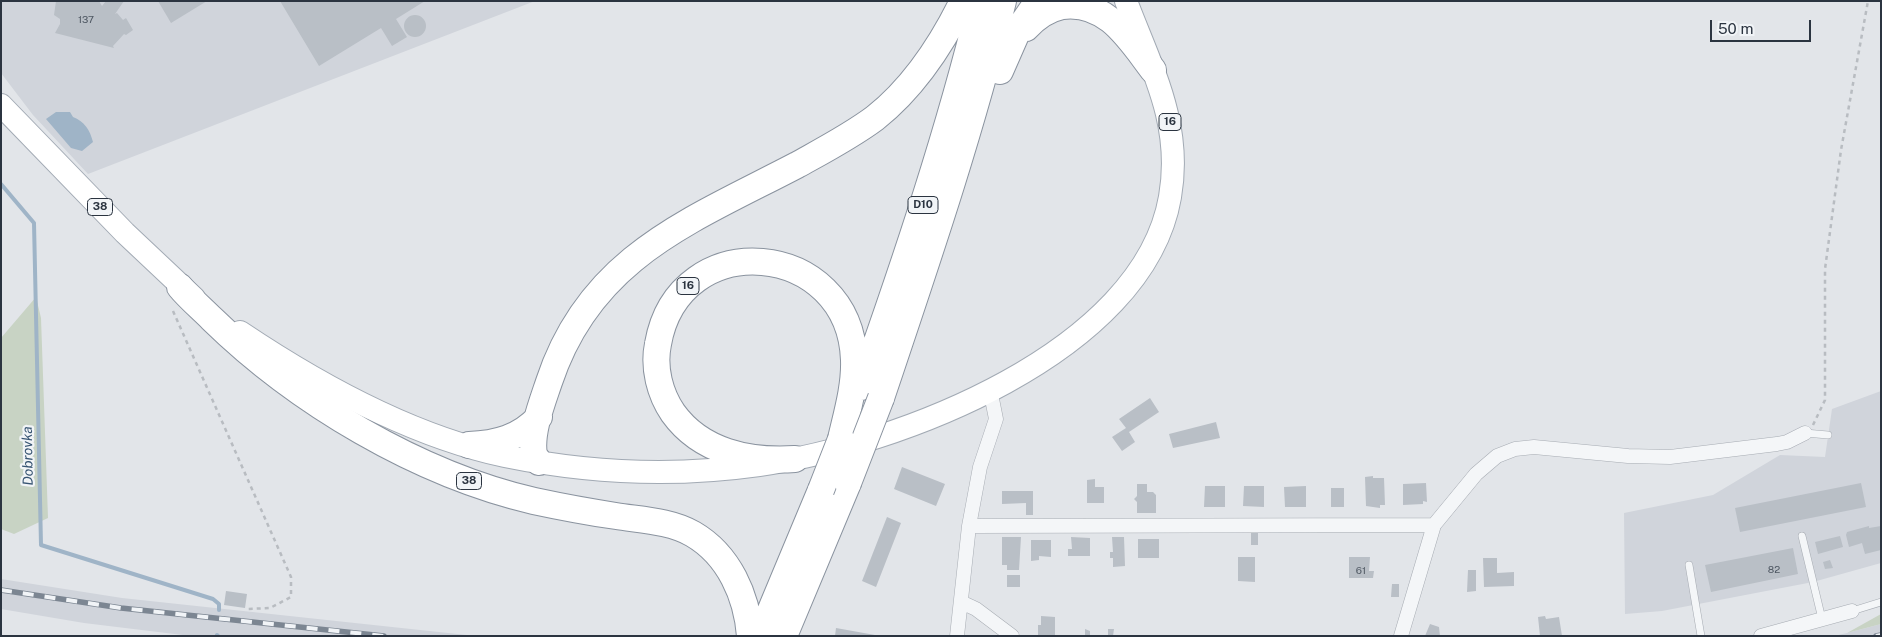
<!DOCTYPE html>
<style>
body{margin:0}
#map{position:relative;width:1882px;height:637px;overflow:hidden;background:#e2e5e9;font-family:"Public Sans",sans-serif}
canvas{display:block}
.frame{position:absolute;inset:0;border:2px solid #2b3440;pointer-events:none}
.scale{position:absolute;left:1710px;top:20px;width:101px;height:22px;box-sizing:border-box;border:2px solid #2b3440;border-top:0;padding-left:6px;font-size:15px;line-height:18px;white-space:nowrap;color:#2b3440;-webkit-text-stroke:4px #f1f4f7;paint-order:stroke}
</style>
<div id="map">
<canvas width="1882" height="637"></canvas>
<div class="frame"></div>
<div class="scale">50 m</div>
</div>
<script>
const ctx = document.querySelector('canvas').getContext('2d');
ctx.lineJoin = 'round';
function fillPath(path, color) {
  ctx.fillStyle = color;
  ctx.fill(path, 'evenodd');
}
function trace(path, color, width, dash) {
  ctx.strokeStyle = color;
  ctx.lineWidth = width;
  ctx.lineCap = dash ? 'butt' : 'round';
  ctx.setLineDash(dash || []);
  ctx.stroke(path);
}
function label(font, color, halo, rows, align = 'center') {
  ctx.font = font + ' "Public Sans",sans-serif';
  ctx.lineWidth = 4.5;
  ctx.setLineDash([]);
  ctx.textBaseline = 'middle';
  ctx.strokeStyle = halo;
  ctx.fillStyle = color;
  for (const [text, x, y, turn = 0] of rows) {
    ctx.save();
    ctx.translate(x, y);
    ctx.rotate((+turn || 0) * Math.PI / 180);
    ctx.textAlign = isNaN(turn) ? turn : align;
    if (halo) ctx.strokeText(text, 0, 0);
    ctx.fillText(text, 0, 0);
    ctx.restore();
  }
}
const built = new Path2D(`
 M1,1H535L88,174L33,115L1,73Z
 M1881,391V563L1813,582L1662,611L1625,614L1624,513L1713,495L1780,455L1825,457L1832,409Z
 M1,579L122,598L476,636H191L84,623L1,609Z
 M1881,624V636H1834L1847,633Z`);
const green = new Path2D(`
 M36,297L41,318L48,518L14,534L1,529V338Z
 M1881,614V624L1847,633Z`);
const water = new Path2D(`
 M56,112H70L73,117C84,121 90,130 93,142L82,151L71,148L46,119Z`);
const stream = new Path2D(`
 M1,184L34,223L41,545L213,599L219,604V610
 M217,635L218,636`);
const building = new Path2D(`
 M56,1H99L102,6L106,1H124L115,14L117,13L123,20L126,18L133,30L126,35L124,34L113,46L114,48L55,33L60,24V19L54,15Z
 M158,1H207L171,23Z
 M280,1H425L396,19L407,37L392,46L381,28L319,66Z
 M404 26a11 11 0 1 1 22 0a11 11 0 1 1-22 0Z
 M1150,398L1159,412L1129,432L1135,442L1122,451L1112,437L1126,428L1119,419Z
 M1216,422L1220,438L1173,448L1169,434Z
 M902,467L945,484L936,506L894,489Z
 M1373,476V478H1384L1385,505H1380V508L1366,506L1365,477Z
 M1095,479V487H1104V503H1087V480Z
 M1426,483L1427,502L1423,501V504L1403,505V484Z
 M1861,483L1866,507L1740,532L1735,508Z
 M1137,484H1147V492H1153L1156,495V513H1137V502L1134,499L1137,496Z
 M1205,486H1225V507H1204Z
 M1244,486H1264V507L1243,506Z
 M1306,486V507H1285L1284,487Z
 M1331,488H1344V507H1331Z
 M1002,491H1033V515H1026V503L1002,504Z
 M887,517L901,523L876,587L862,581Z
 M1869,526V528L1881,526V550L1865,554L1862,543L1849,547L1846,535L1847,532Z
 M1251,533H1258V545H1251Z
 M1840,536L1843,547L1818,554L1815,542Z
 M1002,537H1021L1019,570H1007V565H1002Z
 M1071,537L1090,538V556H1068V549H1072Z
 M1112,537H1124L1125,566L1113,567V558H1110V552H1113Z
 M1138,539H1159V558H1138Z
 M1031,540H1051V557L1039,556V560L1031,561Z
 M1793,548L1798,574L1711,592L1705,565Z
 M1238,557H1255V582L1238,581Z
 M1349,557H1370L1369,571H1374L1373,578H1349Z
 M1483,558H1497V573L1514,572V586L1484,587Z
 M1830,560L1833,568L1825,569L1823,562Z
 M1468,570H1476V591L1467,592Z
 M1007,575H1020V587H1007Z
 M1392,584H1399V597H1391Z
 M226,591L247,594L245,608L224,605Z
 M1041,616L1055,617V636L1038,635V625H1041Z
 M1545,616L1546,619L1559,617L1562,636H1540L1538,617Z
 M1430,624L1439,627L1440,636H1425Z
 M836,628L875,635V636H835Z
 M1085,629L1090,631V636H1085Z
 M1108,629H1114L1113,636H1108Z`);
const path = new Path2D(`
 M173,311L291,577V597L270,608L247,609
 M1813,425L1825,400V269L1841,150L1868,1`);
const service = new Path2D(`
 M1805,433L1828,435
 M1802,536L1822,619
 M1689,565L1701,636
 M1852,611L1881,602`);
const minor = new Path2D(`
 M969,526L1434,525
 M961,602L976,609L1012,636
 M957,636L969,526L980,467L996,419L990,389
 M1401,636L1434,525L1476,474L1497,456L1515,449L1534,447L1628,456L1670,457L1777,444L1787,442L1805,433
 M1761,636L1852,611`);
const primary = new Path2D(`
 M1,105L125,233L194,298
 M240,332C319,385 411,436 505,456C588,473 674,477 759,465C896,446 1143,353 1170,197C1183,124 1151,67 1126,1`);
const motorway = new Path2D(`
 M1026,28C1036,17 1048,9 1062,6C1107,0 1130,40 1153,70
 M1000,71L1018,30L1038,1
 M180,287C189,298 201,308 212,319C297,402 418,474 534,501C562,507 589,512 616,516C641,520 671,521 693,534C729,555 747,596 750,636
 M861,387C906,260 949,132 981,1
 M881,398C925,267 970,136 1003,1
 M469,445C496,444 520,438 539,417
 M795,459C749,462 701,452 673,413C660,394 653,368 658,344C679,224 850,240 854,360C855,386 847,413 841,439
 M539,462L534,455C530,433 542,403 549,382C590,257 690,221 797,165C824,150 851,136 875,118C914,87 941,46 963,1
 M760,636L821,490
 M784,636L848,483`);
const rail = new Path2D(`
 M1,590L121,608L384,636
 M1876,636L1881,635`);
const motorwayBridge = new Path2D(`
 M848,483L881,398
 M821,490L841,439`);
const numberNames = [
 ["137",86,20],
 ["82",1774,570],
 ["61",1361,571]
];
const shields = [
 [1170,122,22],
 [923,205,30],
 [100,207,25],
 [688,286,22],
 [469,481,25]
];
const shieldNames = [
 ["16",1170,122],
 ["D10",923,205],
 ["38",100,207],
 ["16",688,286],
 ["38",469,481]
];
const waterNames = [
 ["Dobrovka",28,456,-91]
];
fillPath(built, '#d0d4db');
fillPath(green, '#c8d3c4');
fillPath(water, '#9fb4c7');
trace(stream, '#9fb4c7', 4);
fillPath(building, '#b9bfc6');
trace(service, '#a7acb3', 8);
trace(minor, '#a7acb3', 15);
trace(primary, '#a2aab4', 24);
trace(motorway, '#8a939f', 28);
trace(path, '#b8bcc1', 2.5, [4, 4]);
trace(service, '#f4f6f8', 7);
trace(minor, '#f4f6f8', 14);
trace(primary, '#fff', 22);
trace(motorway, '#fff', 26);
trace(rail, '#7c8692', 5.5);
trace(rail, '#f1f4f7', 4, [11]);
trace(motorwayBridge, '#8a939f', 28, []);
trace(motorwayBridge, '#fff', 26);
label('10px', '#4e5762', null, numberNames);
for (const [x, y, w] of shields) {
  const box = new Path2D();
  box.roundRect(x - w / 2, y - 8.5, w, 17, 4);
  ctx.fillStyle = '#f1f4f7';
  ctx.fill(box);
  trace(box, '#2b3440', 1);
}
label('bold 11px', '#2b3440', null, shieldNames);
label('italic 14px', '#375472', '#f1f4f7', waterNames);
</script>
